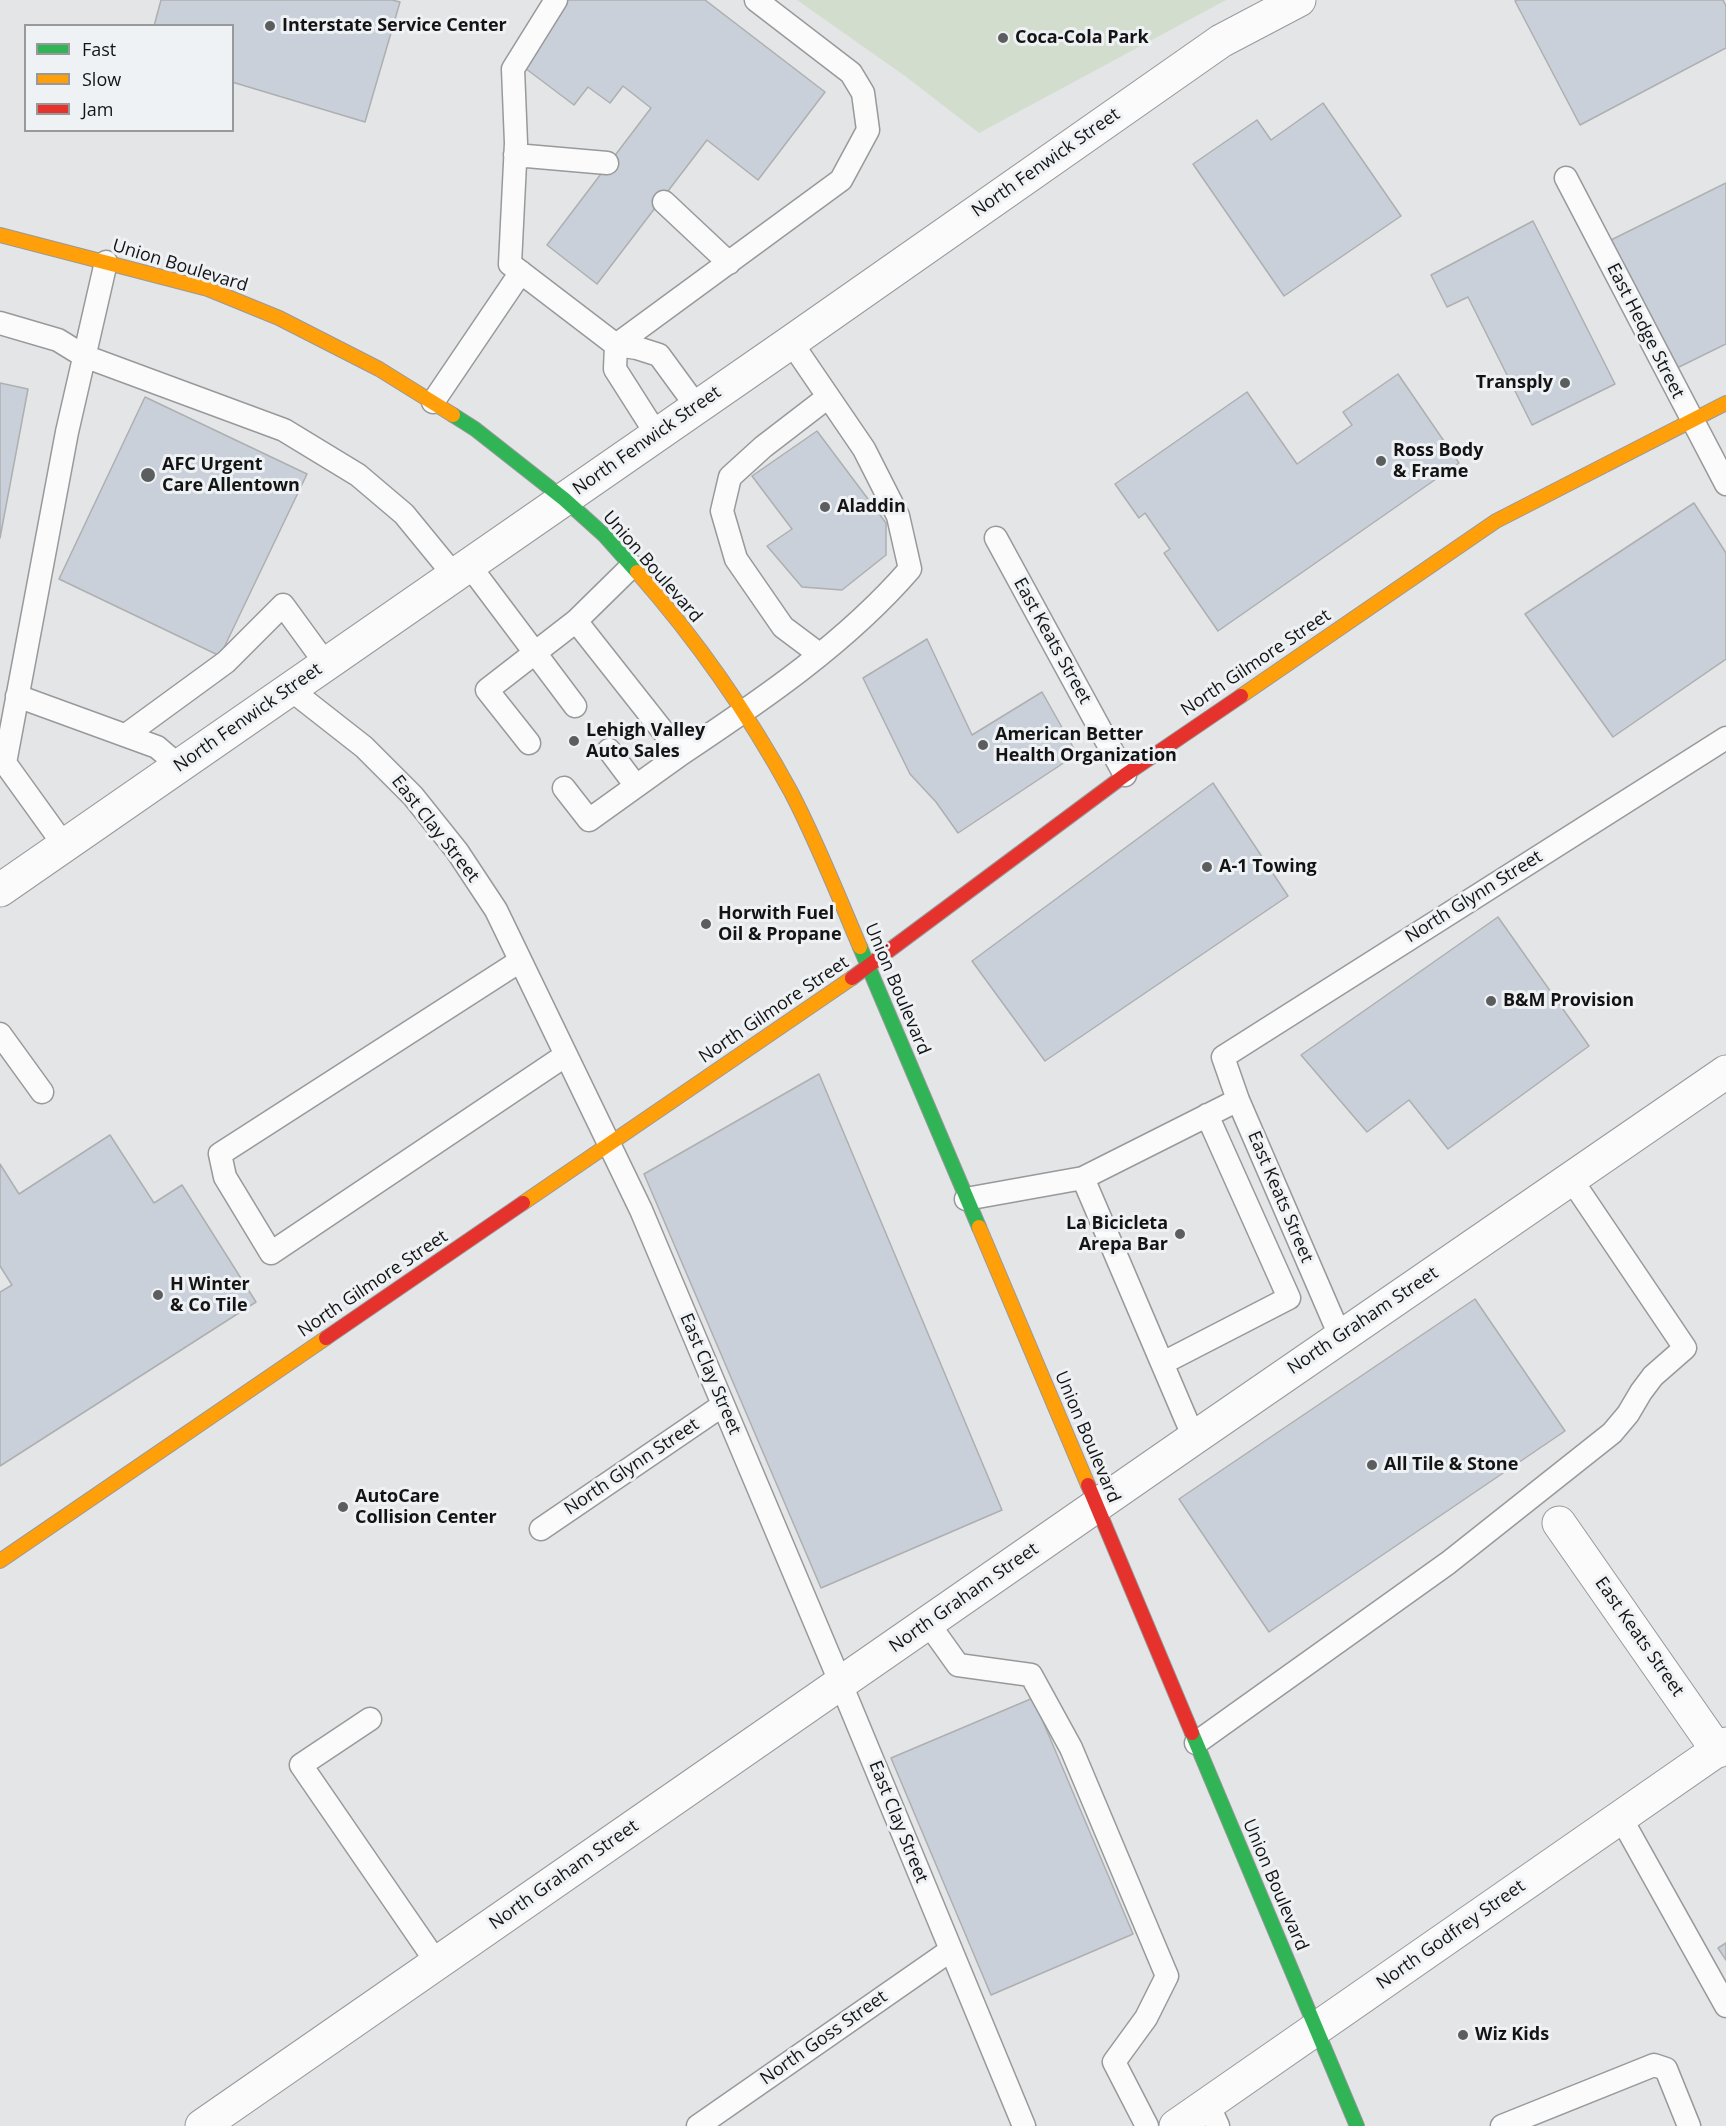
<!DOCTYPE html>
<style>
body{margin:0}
#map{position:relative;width:1726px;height:2126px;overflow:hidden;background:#e3e5e7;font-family:"Open Sans",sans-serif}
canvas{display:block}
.legend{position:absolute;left:24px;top:24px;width:210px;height:108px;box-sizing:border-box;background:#eff2f5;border:2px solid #97999b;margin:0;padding:8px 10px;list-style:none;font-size:18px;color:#141415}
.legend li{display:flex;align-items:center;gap:12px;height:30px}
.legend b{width:30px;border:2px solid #97999b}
</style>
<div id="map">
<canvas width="1726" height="2126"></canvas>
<ul class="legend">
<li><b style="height:8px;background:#30b455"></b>Fast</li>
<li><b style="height:8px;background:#ff9f0a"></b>Slow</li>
<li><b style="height:8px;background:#e5322d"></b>Jam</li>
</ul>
</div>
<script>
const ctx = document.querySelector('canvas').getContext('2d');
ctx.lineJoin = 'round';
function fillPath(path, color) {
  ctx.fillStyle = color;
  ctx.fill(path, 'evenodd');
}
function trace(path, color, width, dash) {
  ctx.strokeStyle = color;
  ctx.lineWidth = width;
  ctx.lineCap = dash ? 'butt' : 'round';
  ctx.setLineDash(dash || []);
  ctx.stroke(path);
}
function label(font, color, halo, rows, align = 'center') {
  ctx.font = font + ' "Open Sans",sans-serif';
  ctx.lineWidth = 6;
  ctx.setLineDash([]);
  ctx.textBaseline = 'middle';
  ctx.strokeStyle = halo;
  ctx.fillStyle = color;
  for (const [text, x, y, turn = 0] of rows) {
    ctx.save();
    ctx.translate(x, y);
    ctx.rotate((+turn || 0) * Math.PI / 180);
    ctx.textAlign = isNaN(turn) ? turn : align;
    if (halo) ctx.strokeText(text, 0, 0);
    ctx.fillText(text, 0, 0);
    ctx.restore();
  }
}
const green = new Path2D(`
 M797,0H1226L979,133L905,76Z`);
const building = new Path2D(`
 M161,0H392L400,2L365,122L232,82V26H154Z
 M565,0H705L825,92L758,180L707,140L597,284L547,245L651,108L623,86L610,103L588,87L574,105L517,62Z
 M1517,0H1723L1726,6V48L1580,125L1515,1Z
 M1323,103L1401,216L1284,296L1193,164L1257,120L1271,140Z
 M1726,183V344L1673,370L1609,241Z
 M1533,221L1615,384L1532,425L1468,297L1447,307L1431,275Z
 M1398,374L1459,463L1218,631L1164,553L1170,549L1145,513L1139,518L1115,484L1247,392L1297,464L1352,425L1343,412Z
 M0,383L28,389L0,538Z
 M145,397L307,474L220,656L59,579Z
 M817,431L886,523V555L842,590L802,587L767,546L792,529L752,476Z
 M1694,503L1726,553V659L1613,737L1525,614Z
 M927,639L972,735L1042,692L1077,754L958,833L936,802L910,774L863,678Z
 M1213,783L1288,896L1045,1061L972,961Z
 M1498,917L1589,1046L1448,1149L1409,1100L1367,1132L1301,1055Z
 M819,1074L1002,1510L821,1588L644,1174Z
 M110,1135L154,1203L182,1185L256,1302L0,1466V1292L12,1285L0,1266V1164L19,1194Z
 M1475,1299L1565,1431L1269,1632L1179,1499Z
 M1033,1698L1133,1934L991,1995L891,1758Z
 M1726,1943V1960L1718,1948Z`);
const lane = new Path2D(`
 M556,0L513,69L516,143L510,264L616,345L637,348L659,355L697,407
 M515,155L607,163
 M1566,178L1726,484
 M664,202L729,263
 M0,323L58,340L84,356L284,430L358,475L404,514L454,575
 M616,345L841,180L868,130L863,93L851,73L756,0
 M616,345L615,369L657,435
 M433,402L521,272
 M996,538L1125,775
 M469,565L575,706
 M819,654L783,627L736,559L722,511L730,477L763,447L828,397
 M290,689L364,747L413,796L457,851L496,910L641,1210L841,1684L1024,2126
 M17,696L157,747L179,766
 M126,735L226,662L283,605L326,664
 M529,743L487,690L576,621L632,566
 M609,750L636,786
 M681,754C762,700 846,643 910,569L898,516L864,449L791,342
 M564,788L589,820L681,754L576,621
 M64,845L5,763L67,432L106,262
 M520,961L220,1154L225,1177L271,1253L566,1055
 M0,1034L42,1092
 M1083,1178L1194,1438
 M966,1199L1083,1178L1238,1100
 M1340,1336L1238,1100L1223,1057L1726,738
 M1163,1363L1289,1298L1207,1115
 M541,1529L723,1405
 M928,1623L958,1665L1031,1675L1071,1748L1167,1976L1146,2018L1114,2062L1147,2126
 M370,1719L301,1765L437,1963
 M1196,1743L1448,1563L1612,1433L1628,1414L1641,1392L1653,1376L1685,1348L1571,1179
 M1621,1818L1726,2006
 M1208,2104L1218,2126
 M698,2126L951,1950
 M1502,2126L1654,2065L1666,2069L1689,2126`);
const street = new Path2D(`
 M0,890L791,342L1221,41L1299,0
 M1559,1523L1718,1751
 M202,2126L1194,1438L1726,1072
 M1176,2126L1726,1744`);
const fast = new Path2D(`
 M453,415L475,429L564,499L604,535L637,572
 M860,947L979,1227
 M1192,1733L1357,2126`);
const slow = new Path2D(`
 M0,235L208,289L279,318L379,369L453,415
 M637,572C696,639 748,713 791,792C817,842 838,895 860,947
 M1241,696L1496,521L1726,403
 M523,1203L852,978
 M979,1227L1088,1485
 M0,1561L326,1338`);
const jam = new Path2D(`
 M852,978L1125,775L1241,696
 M326,1338L523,1203
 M1088,1485L1192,1733`);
const markers = [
 [270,26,6,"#5c5d5e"],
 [1003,38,6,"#5c5d5e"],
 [1565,383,6,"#5c5d5e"],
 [1381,461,6,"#5c5d5e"],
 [148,475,8,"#5c5d5e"],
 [825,507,6,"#5c5d5e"],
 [574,741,6,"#5c5d5e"],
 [983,745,6,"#5c5d5e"],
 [1207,867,6,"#5c5d5e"],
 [706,924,6,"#5c5d5e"],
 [1491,1001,6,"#5c5d5e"],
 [1180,1234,6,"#5c5d5e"],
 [158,1295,6,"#5c5d5e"],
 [1372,1465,6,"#5c5d5e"],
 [343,1507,6,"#5c5d5e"],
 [1463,2035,6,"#5c5d5e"]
];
const poiNames = [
 ["Interstate Service Center",282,26],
 ["Coca-Cola Park",1015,38],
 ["Transply",1553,383,"right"],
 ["Ross Body",1393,451],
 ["& Frame",1393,472],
 ["AFC Urgent",162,465],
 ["Care Allentown",162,486],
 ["Aladdin",837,507],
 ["Lehigh Valley",586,731],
 ["Auto Sales",586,752],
 ["American Better",995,735],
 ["Health Organization",995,756],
 ["A-1 Towing",1219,867],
 ["Horwith Fuel",718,914],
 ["Oil & Propane",718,935],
 ["B&M Provision",1503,1001],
 ["La Bicicleta",1168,1224,"right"],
 ["Arepa Bar",1168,1245,"right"],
 ["H Winter",170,1285],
 ["& Co Tile",170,1306],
 ["All Tile & Stone",1384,1465],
 ["AutoCare",355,1497],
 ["Collision Center",355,1518],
 ["Wiz Kids",1475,2035]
];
const streetNames = [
 ["North Fenwick Street",1046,163,-35],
 ["Union Boulevard",180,266,17],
 ["East Hedge Street",1645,331,63],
 ["North Fenwick Street",647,441,-35],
 ["Union Boulevard",652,567,49],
 ["East Keats Street",1052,641,61],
 ["North Gilmore Street",1256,663,-34],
 ["North Fenwick Street",248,718,-35],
 ["East Clay Street",435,829,52],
 ["North Glynn Street",1474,897,-32],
 ["Union Boulevard",897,989,67],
 ["North Gilmore Street",774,1010,-34],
 ["East Keats Street",1280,1197,67],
 ["North Gilmore Street",373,1284,-34],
 ["North Graham Street",1363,1321,-34],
 ["East Clay Street",710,1374,67],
 ["Union Boulevard",1087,1437,67],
 ["North Glynn Street",632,1467,-34],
 ["North Graham Street",964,1598,-35],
 ["East Keats Street",1639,1637,55],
 ["East Clay Street",898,1822,68],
 ["North Graham Street",564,1875,-35],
 ["Union Boulevard",1275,1885,67],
 ["North Godfrey Street",1451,1935,-35],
 ["North Goss Street",824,2038,-35]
];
fillPath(green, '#d3ddce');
fillPath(building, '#c9d0d9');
trace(building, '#aeafb1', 1.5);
trace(lane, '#98999b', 25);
trace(street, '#98999b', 35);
trace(fast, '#98999b', 16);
trace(slow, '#98999b', 16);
trace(jam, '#98999b', 16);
trace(lane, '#fbfbfb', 22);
trace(street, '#fbfbfb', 33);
trace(fast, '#30b455', 14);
trace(slow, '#ff9f0a', 14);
trace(jam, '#e5322d', 14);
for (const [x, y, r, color] of markers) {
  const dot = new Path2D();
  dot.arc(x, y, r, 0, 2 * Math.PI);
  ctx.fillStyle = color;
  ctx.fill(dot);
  trace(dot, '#eff2f5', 2);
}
label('bold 18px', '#141415', '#eff2f5', poiNames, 'left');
label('18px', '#141415', '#eff2f5', streetNames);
</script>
